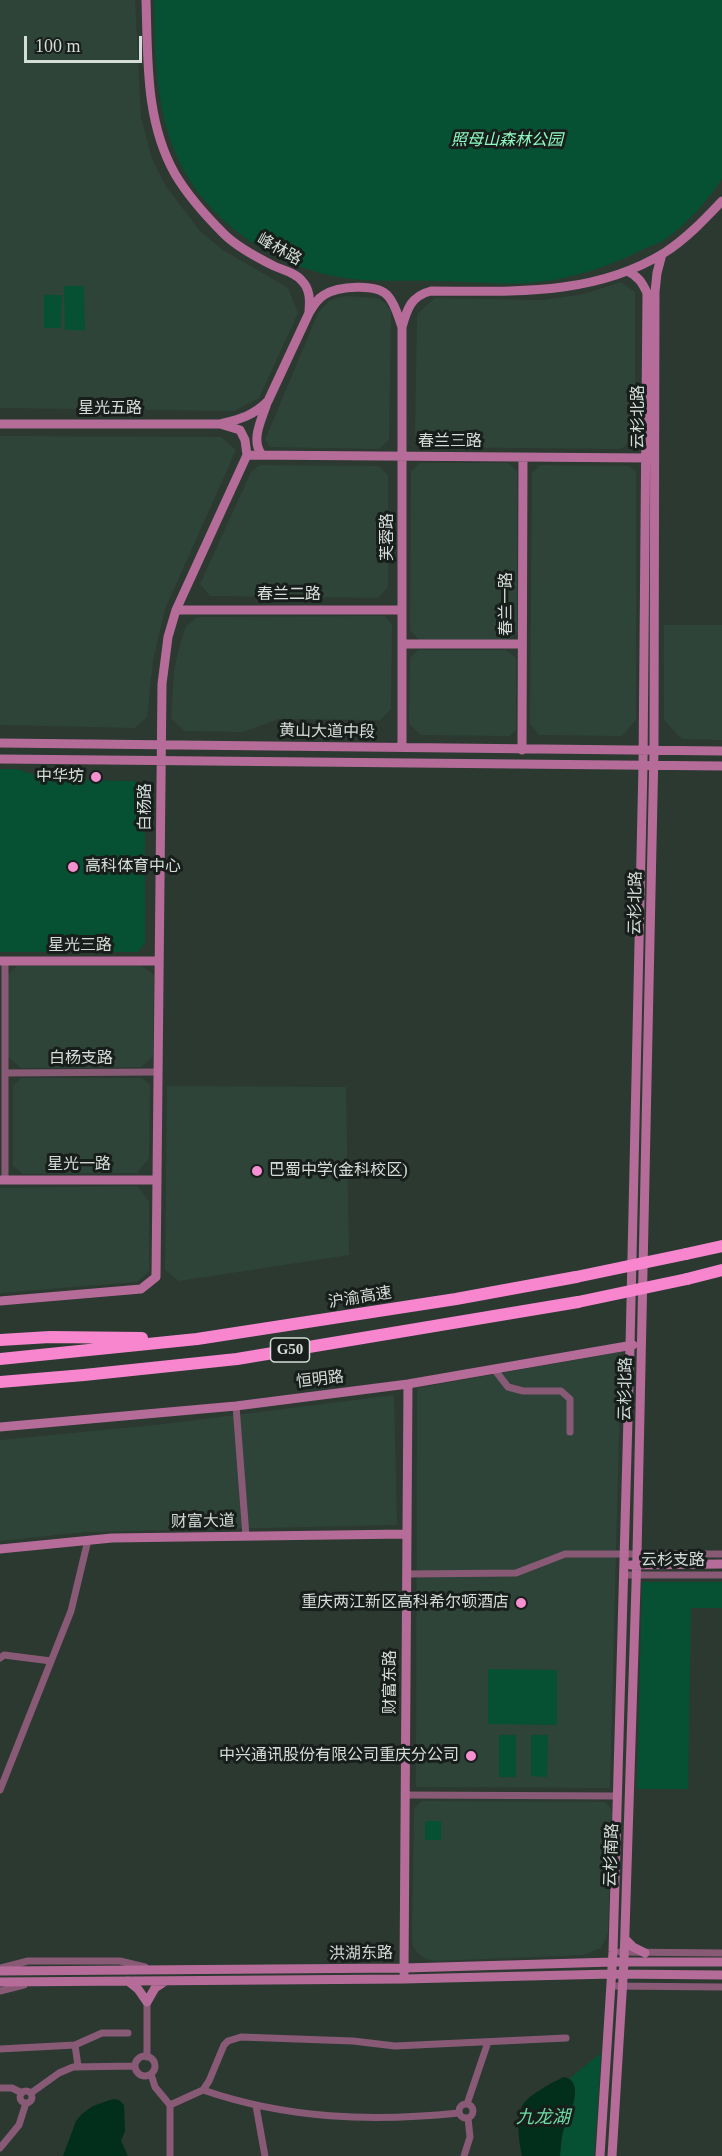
<!DOCTYPE html>
<meta charset="utf-8">
<style>
body{margin:0}
#map{position:relative;width:722px;height:2156px;overflow:hidden;background:#2b3931;font-family:"Times New Roman",serif}
canvas{display:block}
.scale{position:absolute;left:24px;top:36px;width:118px;height:27px;box-sizing:border-box;border:3px solid #d4ddd8;border-top:0;padding-left:8px;font-size:18px;line-height:21px;white-space:nowrap;color:#d4ddd8;-webkit-text-stroke:4px #181e1b;paint-order:stroke}
</style>
<div id="map">
<canvas width="722" height="2156"></canvas>
<div class="scale">100 m</div>
</div>
<script>
const ctx = document.querySelector('canvas').getContext('2d');
ctx.lineJoin = 'round';
function fillPath(path, color) {
  ctx.fillStyle = color;
  ctx.fill(path, 'evenodd');
}
function trace(path, color, width, dash) {
  ctx.strokeStyle = color;
  ctx.lineWidth = width;
  ctx.lineCap = dash ? 'butt' : 'round';
  ctx.setLineDash(dash || []);
  ctx.stroke(path);
}
function label(font, color, halo, rows, align = 'center') {
  ctx.font = font + ' "Times New Roman","Noto Sans SC",serif';
  ctx.lineWidth = 6;
  ctx.setLineDash([]);
  ctx.textBaseline = 'middle';
  ctx.strokeStyle = halo;
  ctx.fillStyle = color;
  for (const [text, x, y, turn = 0] of rows) {
    ctx.save();
    ctx.translate(x, y);
    ctx.rotate((+turn || 0) * Math.PI / 180);
    ctx.textAlign = isNaN(turn) ? turn : align;
    if (halo) ctx.strokeText(text, 0, 0);
    ctx.fillText(text, 0, 0);
    ctx.restore();
  }
}
const built = new Path2D(`
 M0,0H135L141,117L152,159L165,185L200,231L223,250L288,288L298,313L259,398L234,411L0,408Z
 M621,282L635,292V438L621,449L426,447L415,435L417,314L435,298L543,300L584,294Z
 M347,296L377,298L385,303L391,311L389,440L379,449L270,447L265,440L318,313L329,301L337,298Z
 M0,436L221,437L236,450L165,609L153,661L147,717L135,728L0,725Z
 M420,463H508L517,471V632L509,640H419L410,630L411,471Z
 M260,465L379,466L388,475V587L378,598L210,596L200,584L251,472Z
 M540,465L629,466L636,471V720L622,736L539,735L530,724L532,473Z
 M385,616L392,624L391,709L380,720L279,719L243,732L184,731L171,718L174,671L178,652L186,626L197,617Z
 M664,625H722V740L682,739L664,720Z
 M418,650H506L516,658V730L509,736L421,735L409,724L410,658Z
 M17,966H142L154,975L153,1057L141,1067L21,1068L8,1057V975Z
 M21,1078H142L150,1085L149,1158L137,1173L23,1174L13,1166V1086Z
 M167,1086L346,1087L349,1255L179,1281L165,1270Z
 M137,1186L149,1201V1271L137,1282L0,1293V1188Z
 M621,1352L610,1788L416,1787L417,1388Z
 M394,1395L397,1525L86,1532L0,1541V1440L164,1424Z
 M422,1801L605,1802L612,1810L608,1933L601,1948L583,1955L435,1961L426,1959L419,1954L413,1947L412,1937L414,1808Z`);
const green = new Path2D(`
 M154,0H722V179C707,201 689,222 667,238C661,243 653,245 646,248C610,266 570,280 529,283C499,285 468,281 438,281C410,280 380,282 352,279C298,273 241,244 206,202C156,143 155,73 154,0Z
 M64,286H84L85,330H65Z
 M44,295H62L61,328H44Z
 M0,769H16L52,780L135,781L145,791V943L138,952H0Z
 M642,1582H722V1608H691L688,1789H637Z
 M488,1669L557,1670V1725L488,1724Z
 M499,1735H516V1777H499Z
 M531,1735H548L547,1777L531,1776Z
 M425,1821H441V1840H425Z
 M601,2053L594,2156H560C561,2148 561,2140 563,2132C568,2116 583,2093 570,2078Z`);
const water = new Path2D(`
 M564,2077C587,2082 568,2117 563,2132C561,2139 561,2148 560,2156H522C519,2142 515,2116 524,2103C532,2093 553,2082 564,2077Z
 M113,2099L119,2100L124,2105L125,2131L121,2141L128,2156H63L76,2121L82,2114L93,2106Z`);
const street = new Path2D(`
 M5,961V1180
 M5,1073L158,1072
 M494,1369L508,1387L523,1391H561L570,1399V1432
 M236,1406L246,1536
 M407,1574L516,1573L565,1554H722
 M624,1575H722
 M0,1658L4,1655L51,1661
 M0,1790L71,1611L88,1540
 M406,1795L617,1796
 M620,1952L722,1953
 M0,1968L28,1961H120L145,1967
 M611,1986L722,1987
 M0,1991L24,1985
 M147,2002V2057
 M75,2045L78,2066
 M0,2049L75,2045L102,2033H128
 M135 2066a10 10 0 1 1 20 0a10 10 0 1 1-20 0Z
 M151,2074L155,2087L170,2105V2156
 M0,2088H12L22,2093
 M203,2090L209,2081L224,2045L228,2041L241,2037L353,2041L395,2046L566,2038
 M20 2097a6 6 0 1 1 12 0a6 6 0 1 1-12 0Z
 M31,2093L59,2073L73,2067L135,2066
 M467,2104L488,2042
 M459 2111a7 7 0 1 1 14 0a7 7 0 1 1-14 0Z
 M170,2105L203,2090C287,2119 372,2122 459,2113
 M256,2106L265,2156
 M0,2148L19,2125L26,2103
 M464,2156L470,2137L468,2118`);
const secondary = new Path2D(`
 M146,0C148,59 145,121 175,174C188,196 206,216 224,234C237,247 258,258 274,266C283,270 296,273 302,281C310,289 310,300 309,311
 M0,424H220
 M247,455L649,458
 M262,455C250,440 262,419 267,403
 M176,610H402
 M402,644H522
 M0,743L722,751
 M402,747V327C407,309 411,296 431,291C511,291 592,297 664,253C686,239 704,220 722,201
 M522,750L523,458
 M0,759L722,766
 M0,961H159
 M0,1180H157
 M0,1301L141,1289L156,1277L162,684L168,637L176,610L247,455L245,440L240,430L220,424C240,419 253,416 268,401L309,313C313,306 317,299 324,295C338,286 377,283 388,296C396,305 398,317 402,327
 M0,1427L236,1406L408,1384L633,1345
 M0,1549L112,1538L407,1534
 M631,1565L722,1564
 M625,1939L633,1947L645,1953
 M0,1971L405,1968L613,1962H722
 M404,1973L408,1384
 M128,1981L138,1989L147,2002L155,1988L164,1982
 M0,1982L404,1979L612,1974L722,1975
 M600,2156L613,1952L630,1346L643,765L647,293C642,282 638,276 627,271
 M612,2156L624,1962L637,1554L654,750L655,292L657,273L662,254`);
const highway = new Path2D(`
 M686,1254L722,1246
 M687,1279L722,1270
 M0,1340L50,1337L142,1338
 M0,1359L197,1339L456,1299L576,1277
 M0,1382L84,1375L237,1359L578,1302`);
const highwayBridge = new Path2D(`
 M576,1277L686,1254
 M578,1302L687,1279`);
const markers = [
 [96,777,6,"#f690d0"],
 [73,867,6,"#f690d0"],
 [257,1171,6,"#f690d0"],
 [521,1603,6,"#f690d0"],
 [471,1756,6,"#f690d0"]
];
const shields = [
 [290,1350,39]
];
const shieldNames = [
 ["G50",290,1350]
];
const parkNames = [
 ["照母山森林公园",507,141]
];
const streetNames = [
 ["峰林路",279,250,29],
 ["星光五路",110,409],
 ["云杉北路",639,417,-90],
 ["春兰三路",450,442],
 ["芙蓉路",388,537,-90],
 ["春兰二路",289,595],
 ["春兰一路",507,604,-90],
 ["黄山大道中段",327,732,1],
 ["白杨路",146,807,-90],
 ["云杉北路",636,903,-89],
 ["星光三路",80,946],
 ["白杨支路",81,1059],
 ["星光一路",79,1165],
 ["沪渝高速",360,1298,-9],
 ["恒明路",320,1380,-7],
 ["云杉北路",626,1389,-89],
 ["财富大道",203,1522,-1],
 ["云杉支路",673,1561],
 ["财富东路",391,1682,-90],
 ["云杉南路",612,1855,-88],
 ["洪湖东路",361,1954,-1]
];
const poiNames = [
 ["中华坊",84,777],
 ["高科体育中心",85,867,"left"],
 ["巴蜀中学(金科校区)",269,1171,"left"],
 ["重庆两江新区高科希尔顿酒店",509,1603],
 ["中兴通讯股份有限公司重庆分公司",459,1756]
];
const waterNames = [
 ["九龙湖",543,2118]
];
fillPath(built, '#2f4438');
fillPath(green, '#065133');
fillPath(water, '#012f1b');
trace(street, '#885a76', 7);
trace(secondary, '#b56c99', 9);
trace(highway, '#f786ce', 12);
trace(highwayBridge, '#f786ce', 12);
for (const [x, y, r, color] of markers) {
  const dot = new Path2D();
  dot.arc(x, y, r, 0, 2 * Math.PI);
  ctx.fillStyle = color;
  ctx.fill(dot);
  trace(dot, '#181e1b', 2);
}
for (const [x, y, w] of shields) {
  const box = new Path2D();
  box.roundRect(x - w / 2, y - 12, w, 24, 4.5);
  ctx.fillStyle = '#181e1b';
  ctx.fill(box);
  trace(box, '#d4ddd8', 1.5);
}
label('bold 15px', '#d4ddd8', null, shieldNames);
label('italic 16px', '#8dfbc2', '#181e1b', parkNames);
label('16px', '#d4ddd8', '#181e1b', streetNames);
label('16px', '#d4ddd8', '#181e1b', poiNames, 'right');
label('italic 18px', '#6edda5', '#181e1b', waterNames);
</script>
